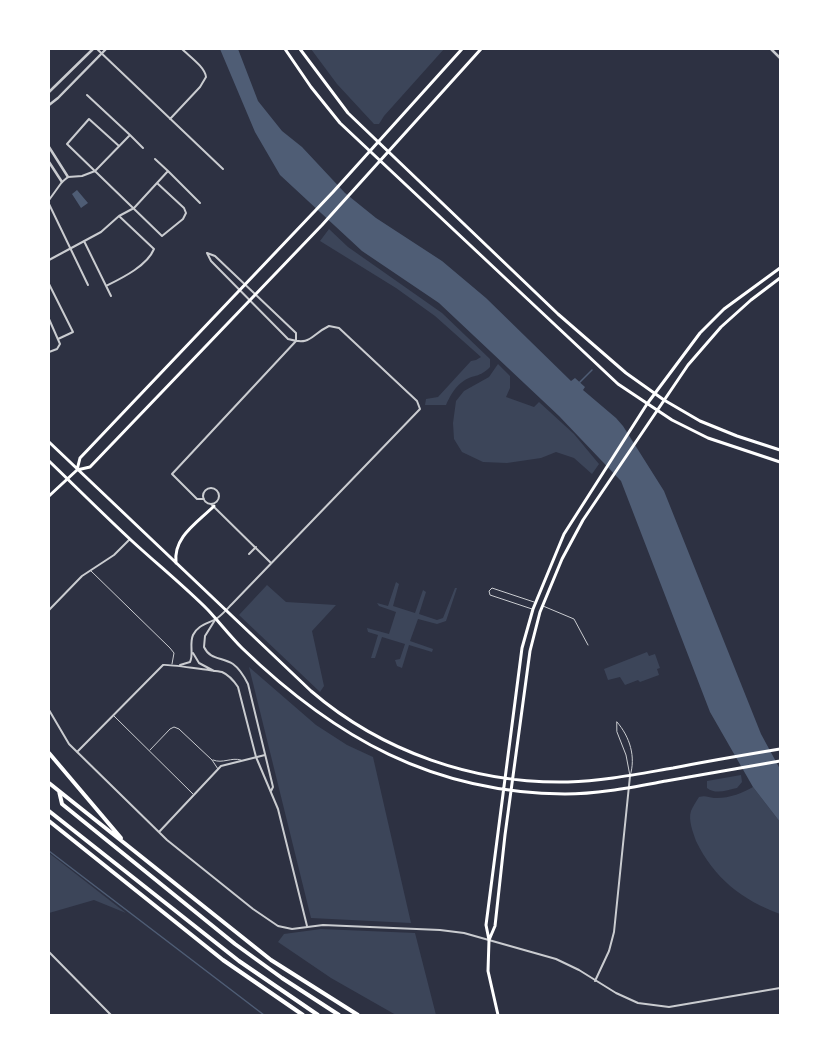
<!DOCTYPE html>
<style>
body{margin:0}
#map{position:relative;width:829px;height:1064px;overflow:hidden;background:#2d3142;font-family:"Archivo Narrow",sans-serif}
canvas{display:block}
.frame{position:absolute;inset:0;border:50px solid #fff;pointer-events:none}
</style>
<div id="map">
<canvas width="829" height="1064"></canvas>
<div class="frame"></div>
</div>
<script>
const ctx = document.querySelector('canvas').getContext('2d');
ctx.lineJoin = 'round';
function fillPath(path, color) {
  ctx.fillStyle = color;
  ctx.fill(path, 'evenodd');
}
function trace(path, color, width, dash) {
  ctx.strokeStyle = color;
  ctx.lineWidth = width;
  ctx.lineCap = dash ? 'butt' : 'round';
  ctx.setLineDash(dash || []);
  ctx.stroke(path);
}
const green = new Path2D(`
 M311,49H444L384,116L379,124H374L337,84Z
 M329,229L348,247L442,313L490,359V367C479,378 475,374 465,380C455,386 450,396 446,405H425L426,399L438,397L471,361L476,360L481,357L435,316L396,288L320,241Z
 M498,364L510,376V388L506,397L534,407L539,402L574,434L599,464L592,474L574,458L556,452L541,458L507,463L483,462L462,452L454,439L453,423L456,401L464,391L489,377Z
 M396,582L399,584L393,606L415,613L423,590L426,592L419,614L437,620L443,618L455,588H457L446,621L437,624L418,619L410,641L433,649L432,652L409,645L402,668L397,666L395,660L400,659L405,644L382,637L375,658H371L378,635L368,632L367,628L389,634L396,612L379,606L377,603L388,606Z
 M267,585L286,602L336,605L312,631L324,686L320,692L239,615Z
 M647,652L649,656L655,654L660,668L657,669L659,675L640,682L638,680L625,685L620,677L608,680L604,669Z
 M249,667L316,725L347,745L373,757L411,923L311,918Z
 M741,775L742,782L737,788C727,790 716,795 707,788V781Z
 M753,787L780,822V914C742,900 714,878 696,841C693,832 688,820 691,811C693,806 696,802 699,797C705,795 708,797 714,798C727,799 743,793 753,787Z
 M49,853L126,913L94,900L49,913Z
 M321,929L415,933L436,1015H396L331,978L278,942L284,934Z`);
const water = new Path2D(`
 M220,49H238L258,101L282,131L302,147L345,193L376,218L442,261L486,298L571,381L575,378L585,387L583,390L616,418L623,426L664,491L761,734L780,769V822L753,787L710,712L621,481L559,416L439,303L362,251L280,175L255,132Z
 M77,190L88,203L81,208L72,194Z`);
const stream = new Path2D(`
 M579,383L592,370
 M49,851L264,1015`);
const service = new Path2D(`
 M91,571L170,648L174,653L172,664
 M543,606L574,619L588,645
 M532,609L490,595L489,591L492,588L534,602
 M114,716L193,794
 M617,722C630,737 636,757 630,776L626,755L617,732Z
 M150,750L170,729L174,727L179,729L212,760L218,769
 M213,760C223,764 231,757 241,760`);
const minor = new Path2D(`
 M97,49L223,169
 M49,64V70
 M170,119L200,87L206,77C205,67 189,56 182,49
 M130,135L143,148
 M119,146L89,119L67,144L162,236L183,219L186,213L184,208L157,183
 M155,159L168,171
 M49,200L62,182L68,177L82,176L95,171L130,135L87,95
 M49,204L88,285
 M84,241L111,296
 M207,253L215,256L296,333V341
 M49,260L101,232L119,216L134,208L168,171L200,203
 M49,284L73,332L58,339
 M106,286C122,278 147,266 154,249L119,216
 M49,319L60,344L57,349L49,352
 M203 496a8 8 0 1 1 16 0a8 8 0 1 1-16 0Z
 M204,499H197L172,474L296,341
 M211,504L271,563
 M249,554L256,547
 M49,610L82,576L114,555L130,539
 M215,620L205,636L204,647C210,660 222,657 233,664C240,669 244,676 248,684L273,787L271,791
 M193,653L199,663L214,671
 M180,665L190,662C194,654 189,644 193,635C198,625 207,624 216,619C222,615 227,609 232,604L420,409L417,401L339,328L329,326C310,335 312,346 288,339L211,261L207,253
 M49,710L69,744L167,840L253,909L278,926L292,929L323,925L440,930L464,933L556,959L579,970L616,993L638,1003L669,1007L780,988
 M77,752L163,665C166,664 217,671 222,672C229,675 234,681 238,687L256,757L278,809L307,926
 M159,832L221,766L265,755
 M49,952L111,1015
 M595,981L609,951L614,932L630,776`);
const tertiary = new Path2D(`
 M771,49L780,58
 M49,92L93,49
 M49,105L58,98L106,49
 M49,147L68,177
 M49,162L62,182`);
const secondary = new Path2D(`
 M285,49L311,87L340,123L618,384L672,420L708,438L780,462
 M300,49L348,113L558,314L626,373L664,400L700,421L737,436L780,450
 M49,442L311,691C382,752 475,784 568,782C603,781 638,774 673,768C708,761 744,755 780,749
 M49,461C77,488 104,515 132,541C157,564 184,586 208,610C220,623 230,636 242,648C335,738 433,793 565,794C599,794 633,787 666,781C704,774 742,768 780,761
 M77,470L80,458L333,192L462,49
 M49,496L77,470L90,467L322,225L481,49
 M176,563C173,537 197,523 214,506
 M489,940L495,926L505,835L530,651L540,612L562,559L583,520L688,365L721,327L751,300L780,278
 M498,1015L488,971L489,940L486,925L522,648L533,609L564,534L647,404L700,333L724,309L780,268`);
const motorway = new Path2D(`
 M49,753L121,838
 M49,783L271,960L358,1015
 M59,791L62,804L235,944L282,978L339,1015
 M49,811L239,961L318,1015
 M49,821L223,960L303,1015`);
fillPath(green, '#3c4559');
fillPath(water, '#4f5d75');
trace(stream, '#4f5d75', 1.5);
trace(service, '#caccd0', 1);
trace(minor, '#caccd0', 2);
trace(tertiary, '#caccd0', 2.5);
trace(secondary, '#fff', 3);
trace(motorway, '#fff', 4);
</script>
